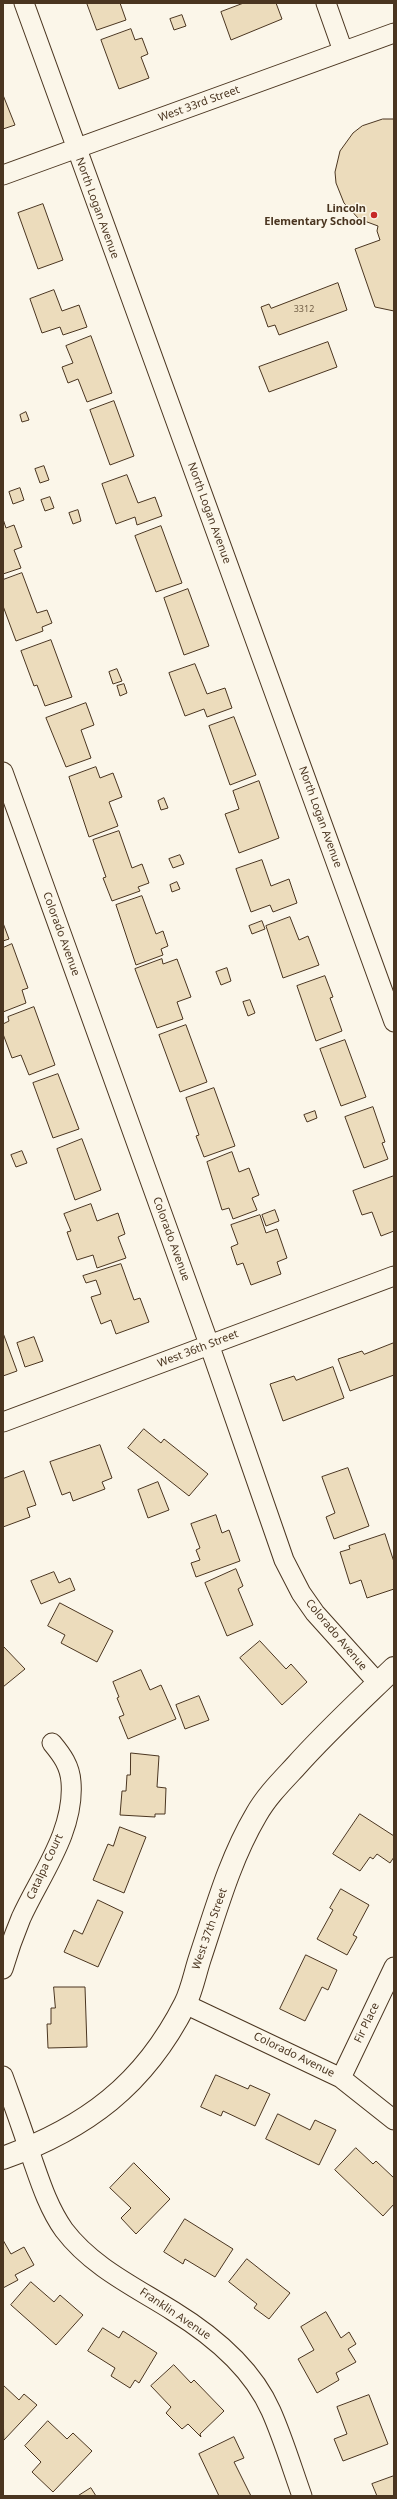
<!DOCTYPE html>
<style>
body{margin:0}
#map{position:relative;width:397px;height:2499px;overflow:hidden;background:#fbf6e9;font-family:"Noto Sans",sans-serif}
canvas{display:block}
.frame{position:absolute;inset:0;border:4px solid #4a3520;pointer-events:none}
</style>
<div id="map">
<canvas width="397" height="2499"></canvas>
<div class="frame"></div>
</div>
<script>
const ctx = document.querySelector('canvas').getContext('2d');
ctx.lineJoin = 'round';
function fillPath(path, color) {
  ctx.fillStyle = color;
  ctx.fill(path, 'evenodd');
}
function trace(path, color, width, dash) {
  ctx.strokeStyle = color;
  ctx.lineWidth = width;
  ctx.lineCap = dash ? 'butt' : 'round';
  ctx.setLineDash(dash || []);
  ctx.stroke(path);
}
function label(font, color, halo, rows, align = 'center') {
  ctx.font = font + ' "Noto Sans",sans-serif';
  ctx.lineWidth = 3;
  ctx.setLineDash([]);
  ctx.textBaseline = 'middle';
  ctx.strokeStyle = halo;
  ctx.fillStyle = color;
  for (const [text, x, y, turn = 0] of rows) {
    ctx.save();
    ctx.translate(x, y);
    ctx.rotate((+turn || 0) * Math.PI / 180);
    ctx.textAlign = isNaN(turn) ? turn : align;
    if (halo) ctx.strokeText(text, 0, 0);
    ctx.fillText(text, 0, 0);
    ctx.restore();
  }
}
const building = new Path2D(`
 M87,3H120L126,20L97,30Z
 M244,3H276L282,19L231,40L221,12Z
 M182,15L186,26L174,30L170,19Z
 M131,29L135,40L142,38L148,54L141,57L149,78L119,89L101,40Z
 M3,95L15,125L3,129Z
 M383,119H394V311L375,307L355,249L380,240L377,231L378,226L359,219L344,203L336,183L335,172L340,151L353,133L362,126Z
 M43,204L63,260L38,269L18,213Z
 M338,283L347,310L279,335L275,325L268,327L261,307L269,304L271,308Z
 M54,290L62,311L79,305L87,327L63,335L60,327L42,333L30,299Z
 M91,336L112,393L87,402L78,379L68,383L62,367L73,363L66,346Z
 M328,342L337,367L269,392L259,367Z
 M114,401L134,456L110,465L90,410Z
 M26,412L29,420L22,422L20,415Z
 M44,466L49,480L40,483L35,469Z
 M127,475L138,503L155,497L162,516L137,525L135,517L116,524L102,484Z
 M20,488L24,500L13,504L9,492Z
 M50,497L54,508L45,511L41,500Z
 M78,510L81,521L73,524L69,513Z
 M3,519L6,528L14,525L22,547L14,550L21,568L3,574Z
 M161,526L182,583L156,592L135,536Z
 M22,573L37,613L47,610L52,623L42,627L43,631L16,641L3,606V580Z
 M188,589L209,646L184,655L164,598Z
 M51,640L72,697L45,706L37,685L34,686L21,651Z
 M195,664L207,694L225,688L232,708L207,717L204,709L185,716L169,673Z
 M117,669L122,681L113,684L109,672Z
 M124,684L127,693L120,696L117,686Z
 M86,703L94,725L81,730L91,758L66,767L46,718Z
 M234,717L256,775L230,785L209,726Z
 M96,767L100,778L113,773L122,797L109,802L118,826L89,837L69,777Z
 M259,781L279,838L239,853L225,814L239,809L233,791Z
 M164,798L168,808L161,810L158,801Z
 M119,831L132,868L142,864L149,883L138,887L140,891L112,901L103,878L106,877L93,840Z
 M180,855L184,864L173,868L169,859Z
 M262,860L271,886L289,879L297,903L273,912L270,905L251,912L236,869Z
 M177,882L180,889L172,892L170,885Z
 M142,896L156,934L163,931L168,946L161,949L163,955L136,965L116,905Z
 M290,917L299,940L308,936L319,965L283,978L266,926Z
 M262,921L265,929L252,934L249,926Z
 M3,923L9,939L3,941Z
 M12,944L28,988L22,990L26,1003L3,1012V948Z
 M162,959L163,964L177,959L191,997L177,1002L183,1019L157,1028L135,969Z
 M227,968L231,981L221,985L216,972Z
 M325,976L333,997L330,998L342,1031L316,1041L297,986Z
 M250,1000L255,1013L248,1016L243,1002Z
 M34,1007L55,1065L29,1075L21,1055L12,1058L3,1034V1024L9,1021L8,1017Z
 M186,1025L207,1082L180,1092L159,1035Z
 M345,1040L366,1097L341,1106L320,1049Z
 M58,1074L79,1129L53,1138L33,1083Z
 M214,1088L235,1146L204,1157L196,1136L199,1135L186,1098Z
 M373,1107L385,1142L382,1143L388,1159L364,1168L345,1117Z
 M315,1111L317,1118L307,1122L304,1115Z
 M82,1139L101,1190L75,1200L57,1149Z
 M22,1151L27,1163L16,1167L11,1155Z
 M232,1152L239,1172L249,1168L259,1195L252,1198L257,1210L233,1219L229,1208L222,1210L207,1162Z
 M394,1176V1231L381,1236L372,1212L362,1215L353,1191Z
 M91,1204L97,1221L118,1213L125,1234L118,1237L126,1258L97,1268L93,1255L77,1260L67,1232L71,1231L64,1214Z
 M275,1210L279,1221L266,1226L262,1215Z
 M260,1215L266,1233L277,1229L287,1258L277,1262L281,1274L251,1285L243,1263L237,1265L231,1247L238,1244L231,1225Z
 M121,1264L134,1300L140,1298L149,1322L116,1334L111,1320L101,1324L91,1297L101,1294L96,1280L86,1283L83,1276Z
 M3,1333L17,1371L3,1376Z
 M34,1337L43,1361L25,1367L17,1343Z
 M394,1343V1375L350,1391L338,1359L362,1351L364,1354Z
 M333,1367L344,1398L283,1421L270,1384L294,1376L296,1380Z
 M144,1429L161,1443L164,1439L208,1474L189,1496L128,1448Z
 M100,1445L112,1478L102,1482L105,1489L73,1501L70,1492L62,1495L50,1462Z
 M348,1468L369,1526L334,1539L326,1517L335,1513L322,1477Z
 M24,1471L36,1505L27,1508L30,1517L3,1527V1479Z
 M158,1482L169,1510L148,1518L138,1490Z
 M216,1515L222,1533L229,1530L240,1561L196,1577L191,1563L200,1560L196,1550L200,1548L191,1524Z
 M385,1534L394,1562V1589L367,1598L361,1580L350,1584L340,1552L350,1549L349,1546Z
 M236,1569L243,1586L238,1589L253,1625L227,1636L205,1583Z
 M54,1572L59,1583L70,1578L75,1590L41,1604L31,1581Z
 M60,1603L113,1631L97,1662L61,1643L65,1635L48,1626Z
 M260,1641L286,1669L291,1664L307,1682L282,1705L240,1658Z
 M3,1646L25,1669L3,1687Z
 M141,1670L150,1690L161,1685L176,1719L128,1739L119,1717L124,1715L117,1698L119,1697L113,1682Z
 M199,1696L209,1720L185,1729L176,1705Z
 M131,1753L159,1756L157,1787L166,1788L165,1814H155V1817L120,1815L122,1791H126L127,1775H130Z
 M360,1814L394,1836V1857L390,1863L377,1854L373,1859L370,1857L360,1871L333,1854Z
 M120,1827L146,1837L124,1893L93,1880L108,1844L113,1846Z
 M341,1889L369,1905L353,1935L357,1937L347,1955L317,1939L333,1910L330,1908Z
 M98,1900L123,1912L98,1967L64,1952L74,1930L82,1934Z
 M306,1955L337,1970L328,1990L322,1987L305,2021L280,2009Z
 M54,1987H85L87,2047L48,2048L47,2024H51V2008H55Z
 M216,2075L248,2089L250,2085L270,2094L255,2126L223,2111L221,2116L201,2107Z
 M278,2114L310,2130L315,2120L336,2130L319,2165L266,2139Z
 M356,2148L373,2164L376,2161L394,2178V2204L383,2216L335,2170Z
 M134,2163L170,2199L136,2234L121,2218L131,2208L110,2188Z
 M185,2219L233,2249L215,2277L185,2259L183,2264L164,2252Z
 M3,2240L11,2254L24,2247L34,2265L15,2275L18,2280L3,2288Z
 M247,2259L290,2293L269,2319L254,2308L257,2304L229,2282Z
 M31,2282L54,2302L60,2295L83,2315L56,2345L11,2305Z
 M326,2312L341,2338L349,2332L356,2344L348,2349L356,2362L336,2373L339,2380L317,2393L298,2359L314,2350L301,2327Z
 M103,2328L119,2338L123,2331L157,2353L139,2383L135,2380L130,2388L111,2376L115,2368L88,2351Z
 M174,2365L191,2383L194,2380L224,2411L200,2434L201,2437L188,2424L182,2429L166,2413L171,2407L151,2386Z
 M3,2385L19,2400L24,2394L37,2405L4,2440Z
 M369,2395L388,2444L343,2461L334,2439L347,2434L337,2407Z
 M48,2421L67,2439L73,2433L92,2451L53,2492L32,2472L41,2462L25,2446Z
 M234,2437L244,2458L234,2462L251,2496H219L199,2454Z
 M394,2476V2496H377L372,2484Z
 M91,2488L96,2496H78Z`);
const street = new Path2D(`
 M24,3L394,1022
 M326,3L343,51
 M3,175L394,33
 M3,772L209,1344L284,1560L301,1593L315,1613L378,1683
 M3,1422L394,1276
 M3,1969C8,1952 14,1935 21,1918C40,1876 75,1831 71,1782C70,1766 62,1755 52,1743
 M185,2004L341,2078L394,2120
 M3,2076C12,2101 21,2125 29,2150C39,2178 47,2206 64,2230C92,2267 135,2287 173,2311C212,2335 252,2368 271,2411C283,2438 292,2468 302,2496
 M341,2078L394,1967`);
const secondary = new Path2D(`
 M3,2158C86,2128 144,2085 185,2004C192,1990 195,1973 200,1958C216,1910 230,1859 256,1815C266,1797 281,1782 295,1767C326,1732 361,1700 394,1668`);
const markers = [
 [374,215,4,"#c62828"]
];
const numberNames = [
 ["3312",304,309]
];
const streetNames = [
 ["West 33rd Street",199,104,-20],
 ["North Logan Avenue",97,208,70],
 ["North Logan Avenue",209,513,70],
 ["North Logan Avenue",320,817,70],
 ["Colorado Avenue",61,934,70],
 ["Colorado Avenue",171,1239,70],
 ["West 36th Street",198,1349,-21],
 ["Colorado Avenue",336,1635,50],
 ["Catalpa Court",45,1867,-65],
 ["West 37th Street",210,1929,-71],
 ["Fir Place",367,2023,-64],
 ["Colorado Avenue",294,2055,26],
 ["Franklin Avenue",175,2314,34]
];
const poiNames = [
 ["Lincoln",366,209],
 ["Elementary School",366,222]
];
fillPath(building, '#ecdcbc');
trace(building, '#4a3520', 1);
trace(street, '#4a3520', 21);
trace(secondary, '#4a3520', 24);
trace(street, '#fbf6e9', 19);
trace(secondary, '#fbf6e9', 22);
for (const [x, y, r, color] of markers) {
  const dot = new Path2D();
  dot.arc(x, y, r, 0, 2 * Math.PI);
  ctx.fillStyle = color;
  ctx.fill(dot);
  trace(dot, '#fbf6e9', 1.5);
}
label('9px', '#725f47', null, numberNames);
label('11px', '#4a3520', '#fbf6e9', streetNames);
label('bold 11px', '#4a3520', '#fbf6e9', poiNames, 'right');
</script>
